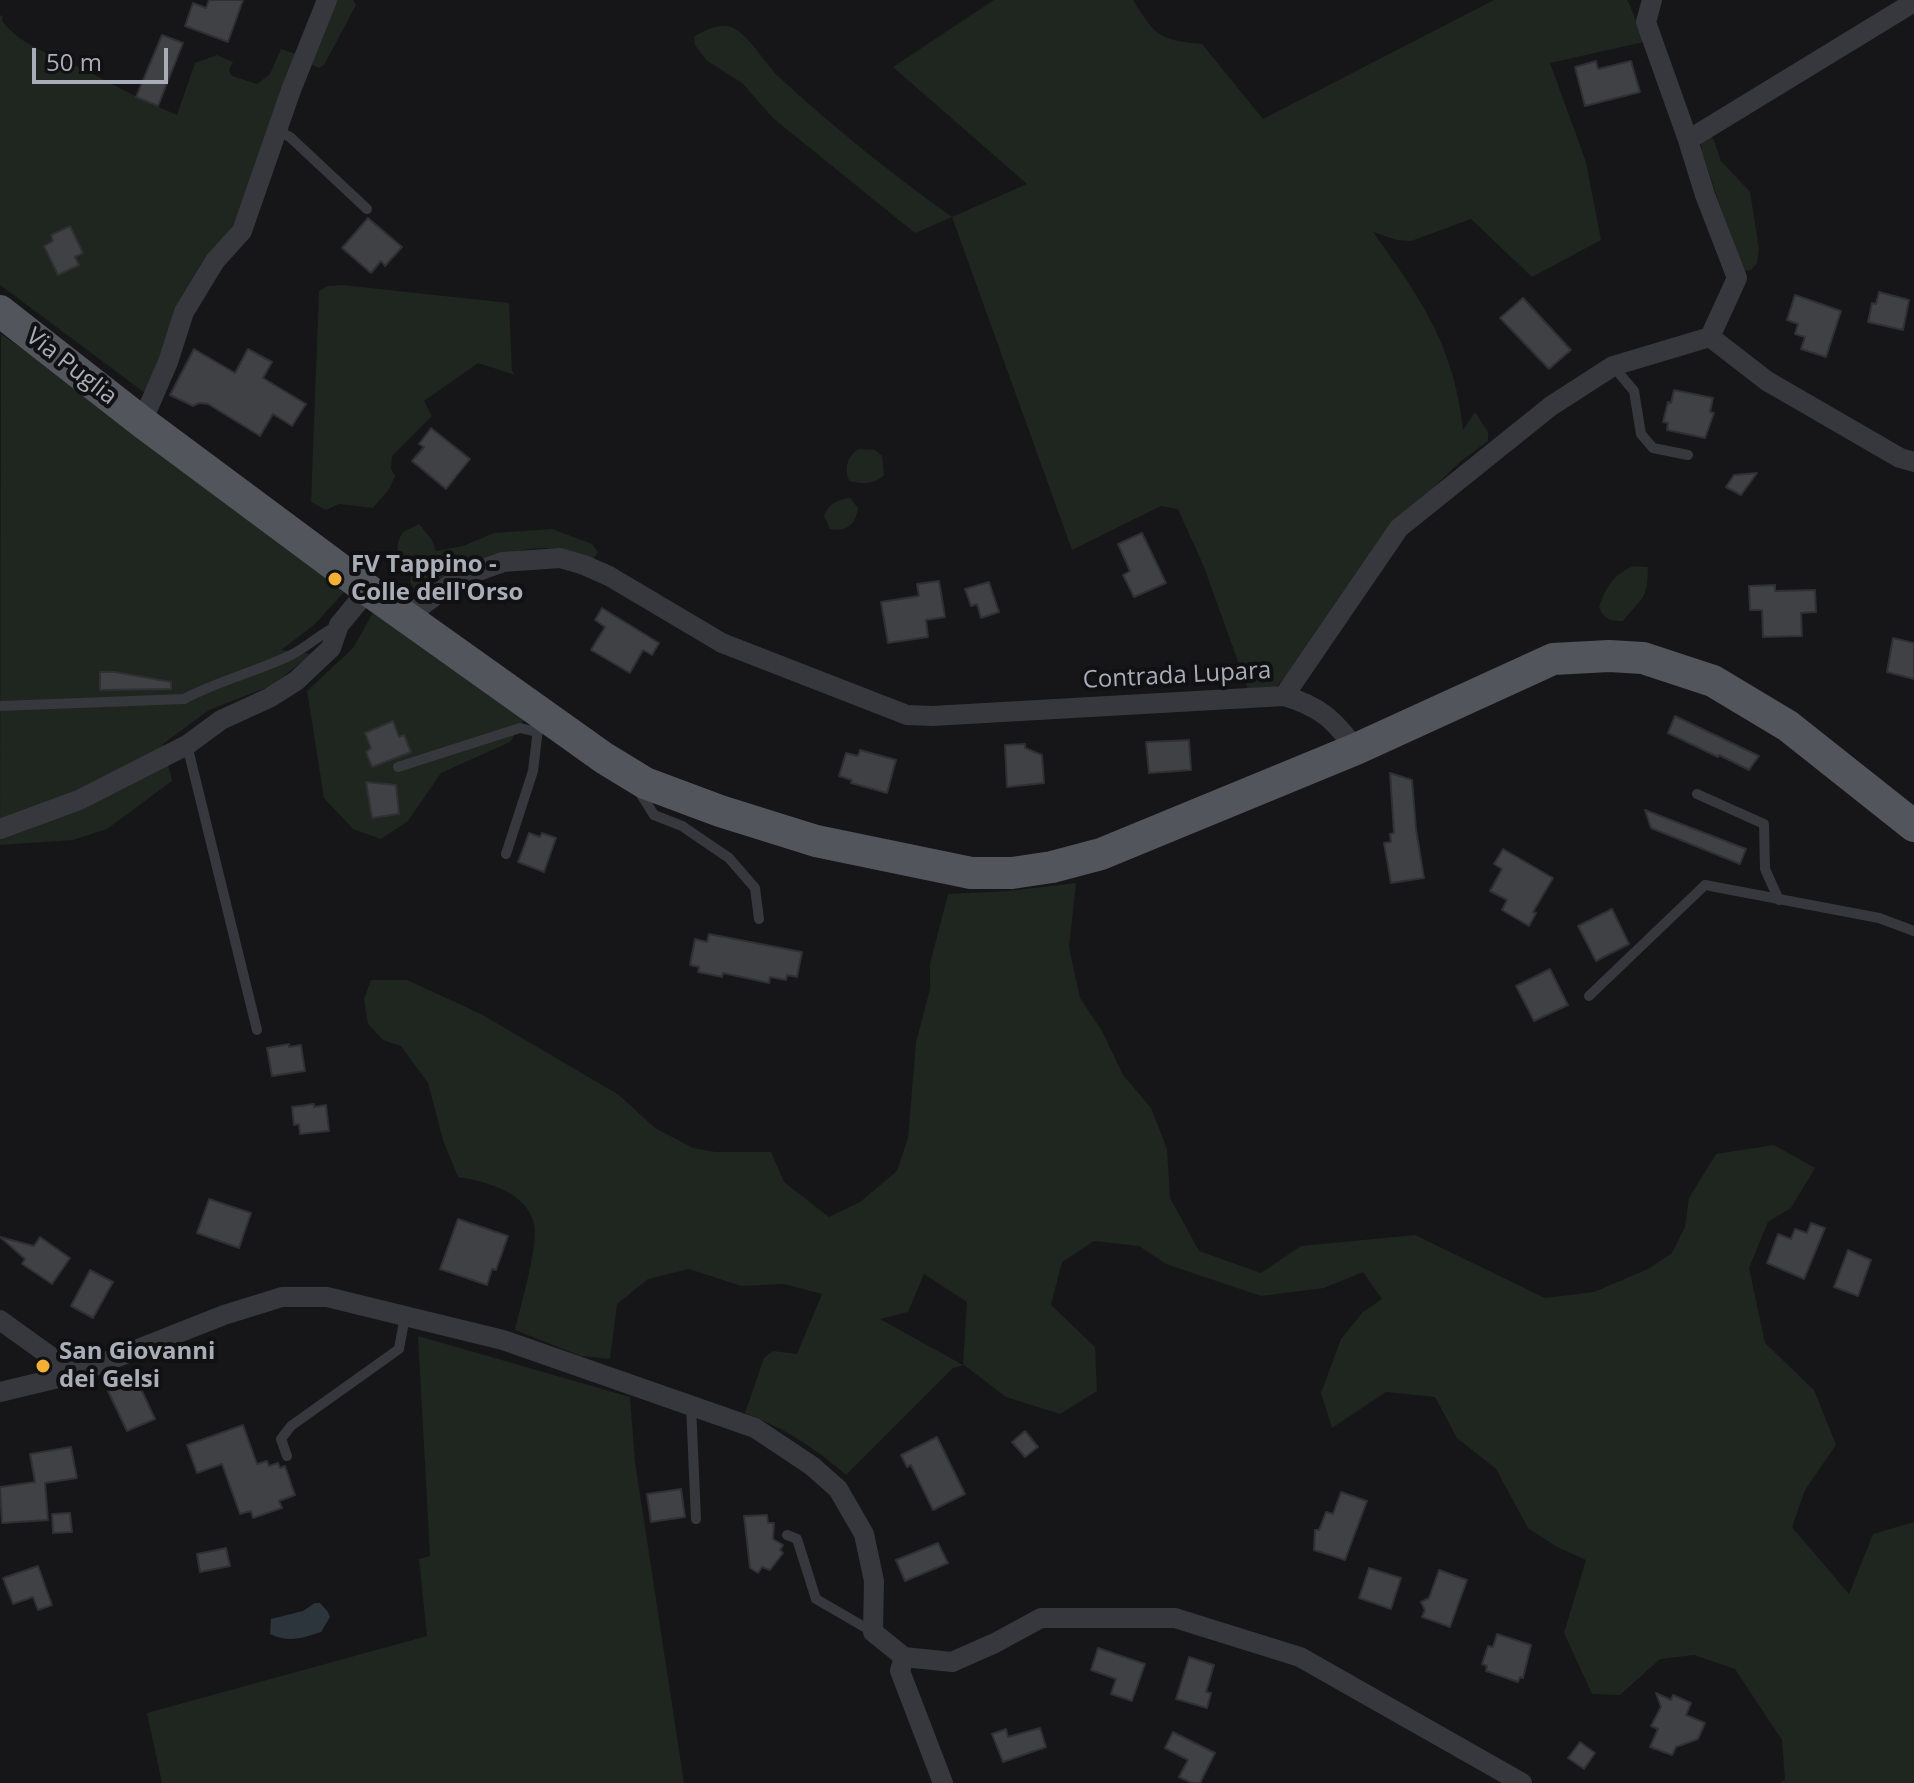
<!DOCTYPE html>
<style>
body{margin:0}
#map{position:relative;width:1914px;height:1783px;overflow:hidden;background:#161618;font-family:"Open Sans",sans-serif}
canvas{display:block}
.scale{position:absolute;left:32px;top:48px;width:136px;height:36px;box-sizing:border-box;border:4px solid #a8adb8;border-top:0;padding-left:10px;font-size:24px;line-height:28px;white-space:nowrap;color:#a8adb8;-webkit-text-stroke:6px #111113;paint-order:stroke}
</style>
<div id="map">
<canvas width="1914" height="1783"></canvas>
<div class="scale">50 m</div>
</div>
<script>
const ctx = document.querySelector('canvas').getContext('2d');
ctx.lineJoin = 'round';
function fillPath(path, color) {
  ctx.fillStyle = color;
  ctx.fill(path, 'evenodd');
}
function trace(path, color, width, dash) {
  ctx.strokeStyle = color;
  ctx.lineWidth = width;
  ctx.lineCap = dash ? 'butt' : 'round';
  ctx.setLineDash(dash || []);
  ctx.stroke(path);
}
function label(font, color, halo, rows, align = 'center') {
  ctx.font = font + ' "Open Sans",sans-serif';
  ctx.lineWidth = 8;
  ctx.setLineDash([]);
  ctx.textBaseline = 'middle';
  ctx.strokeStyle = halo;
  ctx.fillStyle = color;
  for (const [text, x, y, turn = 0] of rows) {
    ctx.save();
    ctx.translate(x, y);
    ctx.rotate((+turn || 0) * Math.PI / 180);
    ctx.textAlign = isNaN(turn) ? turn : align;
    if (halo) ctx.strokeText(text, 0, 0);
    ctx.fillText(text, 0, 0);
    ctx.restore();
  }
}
const green = new Path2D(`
 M335,0H353L356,5L324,65L319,68L307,63Z
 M994,0H1133C1155,36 1159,40 1202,44L1263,119L1494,0H1627L1629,3L1644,42L1550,63L1586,162L1601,240L1532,277L1471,219L1411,241L1397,240L1373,232C1421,299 1454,345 1463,430L1475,412L1488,432V441L1461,461L1432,489L1287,676L1276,687L1249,692L1204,567L1178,509L1161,506L1072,550L952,217L915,233L774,119L742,83L706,60L695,45L694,37C702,31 718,24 728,26C748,31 765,65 780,78C834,128 892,174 952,217L1027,184L893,67Z
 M0,15L3,17L2,21C25,50 61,57 93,74C121,89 148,103 177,115L195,63L217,55L233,62L229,70L232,76L257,84L270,74L281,49L296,54L252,181L233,225L210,258L163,349L145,393L0,285Z
 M1708,133L1713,138L1721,161L1750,192L1759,249L1757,263L1751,270L1742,271L1702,152L1701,141Z
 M342,285L509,303L512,371L515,375L478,363L424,401L432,416L392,456L391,469L395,476L389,489L373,508L339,504L326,510L311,502L319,291L328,286Z
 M1,334L65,378L346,590L314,625L281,650L311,654L273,685L209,710L163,744L172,781L107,829L73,840L0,845Z
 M858,449L875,450L882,456L884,475C874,485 862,484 849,481C844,468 847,457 858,449Z
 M850,498L858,508C856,525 846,532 830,529L824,516C829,503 837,500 850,498Z
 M419,524L432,540L436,551L463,546L494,533L552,529L592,544L598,552L593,559C577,554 561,548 544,548C499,548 462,576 422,593L414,589L410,582L412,570C402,555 390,553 403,532Z
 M1633,566L1648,567C1647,603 1643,595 1623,621C1610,621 1604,619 1599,607C1606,587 1613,575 1633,566Z
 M374,611L526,717L510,742L441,773L408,821L381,839L353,829L324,798L307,691L353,648Z
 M1076,883L1069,947L1080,998L1102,1031L1123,1075L1151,1108L1167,1149L1170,1198L1199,1251L1261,1273L1301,1246L1415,1235L1545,1298L1594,1292L1648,1269L1672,1253L1685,1227L1689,1198L1716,1154L1774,1145L1815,1168L1791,1208L1768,1222L1749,1268L1765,1343L1814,1390L1836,1445L1805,1490L1792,1527L1849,1594L1873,1534L1914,1522V1783H1779L1785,1780L1782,1740L1735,1669L1694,1655L1660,1659L1620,1695L1592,1694L1564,1633L1586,1560L1557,1547L1528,1528L1496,1469L1457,1438L1435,1397L1386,1392L1332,1428L1321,1393L1341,1339L1363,1312L1382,1299L1363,1272L1324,1288L1261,1296L1166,1264L1139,1246L1094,1241L1062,1262L1051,1305L1095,1347L1097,1391L1060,1414L1006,1397L964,1365L953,1368L846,1475C811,1445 787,1430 745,1413L764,1358L773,1351L797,1354L822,1294L784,1284L741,1286L689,1269L648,1279L617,1304L610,1359L581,1356L515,1330C520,1307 539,1245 534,1224C527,1192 485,1181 458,1177L443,1140L428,1083L401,1046L383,1040L368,1024L364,999L371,980H407L481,1014L619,1095L655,1128L693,1148L715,1152H771L784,1182L829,1217L860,1202L897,1171L908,1138L916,1042L930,989V964L948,894L1008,891ZM924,1274L967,1302L963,1365L880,1319L908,1312Z
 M418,1336L630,1397L635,1462L684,1783H162L147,1713L427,1636L419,1559L430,1556Z`);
const water = new Path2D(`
 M315,1603H320L328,1612L330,1617L321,1632C303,1638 289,1643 270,1634L271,1619L303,1611Z`);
const building = new Path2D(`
 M209,0H243L228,42L185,26L193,3L206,8Z
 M162,35L183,43L158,106L136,97Z
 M1596,61L1598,69L1631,61L1640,92L1585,106L1575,67Z
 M368,218L402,247L385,266L381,261L371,273L342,248Z
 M70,226L83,253L75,257L79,265L58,275L44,246L53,241L51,235Z
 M1879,292L1909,300L1903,330L1868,322L1872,303L1876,304Z
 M1795,295L1841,311L1826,357L1801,349L1805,337L1795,334L1798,324L1787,320Z
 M1523,298L1571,350L1549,369L1500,318Z
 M194,349L235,373L248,349L272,362L263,378L306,404L292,426L273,414L260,436L208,404L199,403L193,406L170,395Z
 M1674,390L1713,398L1710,412L1714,413L1705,438L1667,430L1668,423L1663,422L1668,402L1671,403Z
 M431,428L470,459L446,489L412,461L424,447L419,444Z
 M1757,473L1741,495L1726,487L1734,475Z
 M1142,533L1166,583L1134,597L1123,575L1130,571L1118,544Z
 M939,581L945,617L926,620L928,637L888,643L881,602L919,596L917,584Z
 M989,582L999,612L981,618L977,604L971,606L965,589Z
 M1775,585V591L1815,590L1816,612L1801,613L1802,636L1763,637L1762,610H1750L1749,586Z
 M602,608L659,643L652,655L643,650L630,673L591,650L605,627L595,620Z
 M1893,638L1914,643V679L1887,672Z
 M100,672H115L171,682V689L100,690Z
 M1675,716L1759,756L1749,770L1719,755L1718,757L1668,733Z
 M393,721L399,737L404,735L411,752L372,767L366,752L371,748L365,733Z
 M1189,740L1191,770L1149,773L1146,742Z
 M1025,744V748L1042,755L1044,783L1007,787L1005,745Z
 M860,750L896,760L887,793L851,783L852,780L839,776L846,753L858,756Z
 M1390,773L1412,780L1416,829L1424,878L1391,883L1384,843L1391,842L1390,834L1394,833Z
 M366,782L396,785L399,814L372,818Z
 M1645,810L1746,849L1740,864L1651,828Z
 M529,833L540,837L542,833L556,838L544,872L518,862Z
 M1503,849L1553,878L1533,912L1536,913L1529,926L1502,910L1507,900L1490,891L1502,869L1494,864Z
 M1612,909L1629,944L1596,961L1578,926Z
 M709,934L802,952L797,977L787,975L786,980L770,977L769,983L723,973L722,977L698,972L699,967L690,965L695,939L707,942Z
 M1550,969L1568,1005L1534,1021L1516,986Z
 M289,1044V1047L301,1045L305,1071L272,1076L267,1048Z
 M314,1104V1107L326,1105L329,1131L300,1134L299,1124L294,1125L292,1107Z
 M209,1199L251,1213L239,1248L197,1233Z
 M458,1219L508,1236L496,1270L492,1269L487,1285L440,1269Z
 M1811,1223L1825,1228L1804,1279L1767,1263L1778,1234L1791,1239L1795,1229L1807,1233Z
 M0,1237L34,1246L40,1237L70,1258L52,1284L22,1264L25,1259Z
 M1848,1250L1871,1260L1858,1296L1834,1287Z
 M90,1270L113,1282L93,1318L71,1306Z
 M136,1378L155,1419L127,1431L108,1391Z
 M243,1425L257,1464L267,1461L269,1466L278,1463L280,1468L285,1466L295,1495L279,1501L282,1508L253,1518L251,1511L240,1514L222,1464L197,1473L187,1445Z
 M1025,1431L1038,1447L1025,1457L1012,1442Z
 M937,1437L965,1494L933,1510L911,1465L907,1467L901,1455Z
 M71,1447L77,1478L45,1483L48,1520L2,1523L0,1487L35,1482L30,1454Z
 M681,1489L685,1517L651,1522L647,1494Z
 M1341,1492L1367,1501L1345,1560L1314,1550L1315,1530H1319L1326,1512L1333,1514Z
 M70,1513L72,1532L53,1533L52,1514Z
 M767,1515L768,1523H774L773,1539L783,1545L780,1550L783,1553L770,1570L762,1567L758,1573L750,1568L744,1516Z
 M938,1543L948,1563L905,1581L896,1560Z
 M226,1548L230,1566L200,1572L197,1554Z
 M38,1566L52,1605L38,1610L33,1597L13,1604L3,1578Z
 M1369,1568L1401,1578L1391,1609L1359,1598Z
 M1439,1570L1467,1580L1450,1627L1422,1617L1425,1610L1421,1602L1429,1598Z
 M1497,1634L1531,1645L1523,1678L1520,1677L1518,1682L1486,1671L1487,1666L1482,1664L1488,1646L1493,1647Z
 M1098,1648L1145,1664L1132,1701L1111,1694L1116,1679L1091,1670Z
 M1189,1657L1214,1665L1206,1692L1211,1693L1207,1708L1176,1699Z
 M1656,1693L1671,1700L1673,1695L1691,1703L1686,1715L1705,1723L1698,1739L1676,1747L1672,1755L1650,1747L1658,1729L1651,1726L1661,1707Z
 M1040,1728L1046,1747L1003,1762L992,1734L1006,1729L1008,1737Z
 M1173,1732L1215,1753L1200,1783H1192L1179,1777L1188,1760L1165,1748Z
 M1580,1742L1595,1753L1584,1769L1568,1758Z`);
const service = new Path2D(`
 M277,130L290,137L367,209
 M1613,366L1634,391L1641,434L1653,448L1688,455
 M0,706L184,699C218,681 255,672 289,656C306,648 320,634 337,626
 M187,745L257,1030
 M398,767L520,728L537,732
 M644,788L642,796L654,815L682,826L729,858L755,888L759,919
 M1697,794L1764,824L1765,869L1779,900
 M506,854L533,771L538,729
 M1589,996L1705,885L1879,918L1914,931
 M691,1405L696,1519
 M287,1456L281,1439L291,1426L399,1349L405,1316
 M787,1535L797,1539L816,1599L873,1632`);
const minor = new Path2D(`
 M1652,0L1646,22L1688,140L1705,195L1737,278L1710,337
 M1688,140L1914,2
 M142,422L168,362L184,312L215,261L242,231L291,90L327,0
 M407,617L453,582L478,571L503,562L560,558L584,565L609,576L722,643L907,715L932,716L1284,696L1399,528L1551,406L1613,366L1710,337L1767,381L1900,458L1914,462
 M1284,696C1320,706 1334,720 1356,749
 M0,829L79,800L187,745L221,720L269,698L296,681L331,648L339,625L368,590
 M0,1320L75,1374
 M0,1392L75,1374L224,1315L282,1297H327L503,1340L755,1428L812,1466L838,1489L864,1534L874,1581L873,1632L904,1657L900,1671L943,1783
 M904,1657L952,1662L995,1643L1041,1618H1175L1300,1657L1522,1783`);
const primary = new Path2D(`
 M0,311L142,422L368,590L604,758L645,783L720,811L816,841L971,873H1012L1052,867L1101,854L1356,749L1553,659L1609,656L1643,658L1713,681L1788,726L1914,826`);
const markers = [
 [335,579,8,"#f2b134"],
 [43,1366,8,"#f2b134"]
];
const streetNames = [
 ["Via Puglia",71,367,38],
 ["Contrada Lupara",1177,676,-3]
];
const poiNames = [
 ["FV Tappino -",351,565],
 ["Colle dell'Orso",351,593],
 ["San Giovanni",59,1352],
 ["dei Gelsi",59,1380]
];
fillPath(green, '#1e261f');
fillPath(water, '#2c353c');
fillPath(building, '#404145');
trace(building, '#303034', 2);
trace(service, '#37383d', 10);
trace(minor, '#37383d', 20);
trace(primary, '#53555c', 32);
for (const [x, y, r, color] of markers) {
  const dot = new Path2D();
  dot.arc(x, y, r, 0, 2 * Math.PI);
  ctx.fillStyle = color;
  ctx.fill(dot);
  trace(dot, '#111113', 3);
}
label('24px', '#a8adb8', '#111113', streetNames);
label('bold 24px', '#a8adb8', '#111113', poiNames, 'left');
</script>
